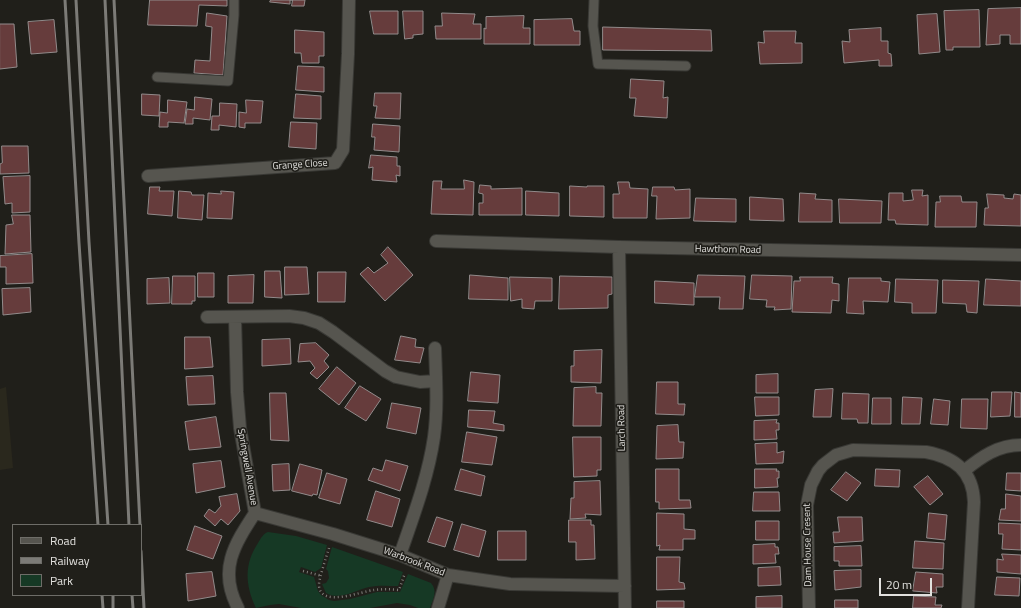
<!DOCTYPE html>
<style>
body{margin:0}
#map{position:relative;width:1021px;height:608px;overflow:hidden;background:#201f1a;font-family:"Titillium Web",sans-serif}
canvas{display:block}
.legend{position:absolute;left:12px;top:524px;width:130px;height:72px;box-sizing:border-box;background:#201f1a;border:1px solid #6e6d68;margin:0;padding:5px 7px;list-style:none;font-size:12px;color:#e2e1de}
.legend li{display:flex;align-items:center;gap:8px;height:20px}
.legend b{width:20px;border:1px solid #6e6d68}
.scale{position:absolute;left:879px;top:578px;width:53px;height:18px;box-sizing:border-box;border:2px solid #e2e1de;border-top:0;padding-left:5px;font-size:12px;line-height:14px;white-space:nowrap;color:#e2e1de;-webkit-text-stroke:3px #201f1a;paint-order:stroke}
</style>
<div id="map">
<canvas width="1021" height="608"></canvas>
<ul class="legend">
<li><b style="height:5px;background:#56554f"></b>Road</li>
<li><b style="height:5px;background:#7c7b77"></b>Railway</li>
<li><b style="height:11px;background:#163925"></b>Park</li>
</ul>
<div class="scale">20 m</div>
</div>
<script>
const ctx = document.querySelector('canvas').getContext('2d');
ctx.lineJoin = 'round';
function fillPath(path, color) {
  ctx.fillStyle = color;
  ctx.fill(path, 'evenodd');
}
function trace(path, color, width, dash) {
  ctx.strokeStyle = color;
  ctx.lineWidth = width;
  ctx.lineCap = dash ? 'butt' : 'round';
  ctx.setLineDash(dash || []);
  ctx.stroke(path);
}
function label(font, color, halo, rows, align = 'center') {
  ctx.font = font + ' "Titillium Web",sans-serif';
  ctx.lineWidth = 3.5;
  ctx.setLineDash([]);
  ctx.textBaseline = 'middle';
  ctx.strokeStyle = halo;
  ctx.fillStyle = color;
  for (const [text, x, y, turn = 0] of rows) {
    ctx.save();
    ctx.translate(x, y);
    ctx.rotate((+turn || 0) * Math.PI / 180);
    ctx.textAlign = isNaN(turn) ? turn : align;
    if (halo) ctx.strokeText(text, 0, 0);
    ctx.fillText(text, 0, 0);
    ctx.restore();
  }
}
const built = new Path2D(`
 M6,387L13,468L0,470V389Z`);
const green = new Path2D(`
 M268,532L296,536L327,545L321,568L315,572L301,567L299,572L314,577L318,591L321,595L329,600L334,601L350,599L377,592H400L408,574L431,583C438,591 433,599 430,608H418L410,605L397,603L370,608H301L279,604L270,605L256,608C245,585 244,564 258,543C261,538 263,534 268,532Z
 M332,547L403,572L398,586C388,586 379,585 369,587C356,590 339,601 326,593L322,584L326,583L329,578L328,571L326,569Z`);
const building = new Path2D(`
 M150,0H227V6L199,5L197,26L148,25Z
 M271,0H292H290V4L270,2Z
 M293,0H305L304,6H292Z
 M1021,8V44H1010V35H1000V44L986,45L988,9Z
 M979,10L980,47H953V50H946L944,11Z
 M370,11H398V34H374Z
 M403,11H423V34L413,35V38L405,39Z
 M207,13L227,16L223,75L194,73L195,60L210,61L212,27L206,26Z
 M442,13L475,14L473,24H481V39H436L435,26H442Z
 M937,14L940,52L919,54L917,15Z
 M524,16L523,28H530V44H484V28L486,29V17Z
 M572,19L574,31H580V45H534V20Z
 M54,20L57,52L31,54L28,22Z
 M0,24H14L17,67L0,69Z
 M603,27L711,30L712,51L603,50Z
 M881,28V41H888V53L891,54L892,66H879V60L844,63L842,41L850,42L849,30Z
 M295,30L324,32V56H319V63H302L301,53H295Z
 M764,31H796L795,43H802V63L760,64L758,42L764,43Z
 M298,66L324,67V92L296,90Z
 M631,79L664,81L663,98L668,97L667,118L634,116L636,98H630Z
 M375,93H401L400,119L375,118L377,106H374Z
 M142,94L160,95L159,116L142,115Z
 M296,94L321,96V119L294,118Z
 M195,97L212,99L210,120L193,118V124H185L187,109L194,110Z
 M168,100L187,102L184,123L168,122V127H159L160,112L167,113Z
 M246,100L263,101L261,123H245V128L239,127V112L246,113Z
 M220,103L237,104L236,127L219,125V130H211L212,116H219Z
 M291,122L317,123L316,149L289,147Z
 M373,124L400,126L399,152L374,150L375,137H372Z
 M2,146H28L29,173L0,174V164L2,163Z
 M371,155L397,157V166H400V176L396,175L397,182L372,180L373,167L369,168Z
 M30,176V212L12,213V203L5,204L3,177Z
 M464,180L474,182L473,215L431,214L433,181H442L441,189H464Z
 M618,182H629L630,188L648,189L647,218H613V194H619Z
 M480,185L491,186V189L522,188V215H479V203H483V194L479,193Z
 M570,186L587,187V186H604V217L570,216Z
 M150,187H160L159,191H174L172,216L148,214Z
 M653,187H674L675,190L690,189V218L656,219L657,196H652Z
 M912,190H923L922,196L928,195V225L896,224L895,220H888L889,193H903V201L913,200Z
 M179,191L191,192L192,195H204L202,220L178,218Z
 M221,191L234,192L232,219L207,218L208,193L221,194Z
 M526,191L559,193V216L526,215Z
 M800,193L816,194L815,199L832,200V222H799Z
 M987,194L1004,195V198L1013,199L1014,194L1021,195V226L984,225L985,208H988Z
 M940,196H961L962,202H977L976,227H935L936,202H940Z
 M750,197L783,199L784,221L750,220Z
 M696,198L736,199V222L694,221Z
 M839,199L882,201L881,223H840Z
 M12,215H30L31,252L5,254L6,225L13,224Z
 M388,247L413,275L385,301L360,274L368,267L374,273L388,263L381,255Z
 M32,254L33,283L6,284V267H0V256Z
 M285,267H307L309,294L285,295Z
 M265,271H280L282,298L265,297Z
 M318,272H346L345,302H318Z
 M198,273H214V297H198Z
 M254,275L253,303H228V276Z
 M470,275L508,278V300L469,299Z
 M698,275L745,276L743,309H719L720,297H695Z
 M752,275L792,276L791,309L774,310L775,307H766L767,300L750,299Z
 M173,276H195V301H192V304H172Z
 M560,276L612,277V294L608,295V308L559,309Z
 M510,277L552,278V301H535L534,309L522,308V299L511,301Z
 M800,277H833L832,283L839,284V301L832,300L831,313L792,312L794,281H800Z
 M169,278L170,303L147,304V279Z
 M849,278H881V281L890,282L888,302L863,301L864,314L847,313Z
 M896,279L938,280L936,313H912V303L895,302Z
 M986,279L1021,281V306L984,305Z
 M943,280L979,281L977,313L967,312L966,304L943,303Z
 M655,281L694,283V305L655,303Z
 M30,288L31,312L3,315L2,289Z
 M401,336L416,339L415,347L424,348L420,363L395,360Z
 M185,337H210L213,367L185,369Z
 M290,339L291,364L262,366V340Z
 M316,343L329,355L324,361L329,367L317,379L310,373L315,368L310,361L298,362L300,344Z
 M602,350L601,383L571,382V366H574V351Z
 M337,367L356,383L339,405L319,389Z
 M471,372L500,375L498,403L468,401Z
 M778,374V393H756V375Z
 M213,376L215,404L188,405L186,377Z
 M657,382H678V404H685L684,415L656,414Z
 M360,386L381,399L366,421L345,408Z
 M596,387V393H602L601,426H573L574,388Z
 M833,389L831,417H813L815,390Z
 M992,392H1012L1010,416L991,417Z
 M1015,392L1021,393V417H1015Z
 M270,393H286L289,441L271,440Z
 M843,393L869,394L868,423H858L857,419H842Z
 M755,397H779V415L756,416Z
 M903,397L922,398L920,424H902Z
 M873,398H891V424H872Z
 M934,399L950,401L948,425L931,424Z
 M962,399H988L987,429L961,428Z
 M392,403L421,408L416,434L387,428Z
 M469,410L495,411L493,423L504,425V431L468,427Z
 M216,417L221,447L189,450L185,422Z
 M777,420L776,423H779V430H776L777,439L754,440V421Z
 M678,425L679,442H684L683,458L656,459L657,426Z
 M467,432L497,437L492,465L462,462Z
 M573,437H601V470H597V476L574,477Z
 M777,443V453L784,451L783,463L756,464L755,444Z
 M386,460L408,466L400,491L368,480L373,468L382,471Z
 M221,461L225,487L196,493L193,464Z
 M289,464L290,490L273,491L272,465Z
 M300,464L322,470L317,495L313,494L312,496L292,491Z
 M461,469L485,476L481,496L455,490Z
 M656,469H679V500H690L691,508L659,509V502H656Z
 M755,469H777L776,471H779V478H777L778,487L755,488Z
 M876,469L900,470L899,487L875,486Z
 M846,472L861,483L847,501L831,490Z
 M327,473L347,479L340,504L319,498Z
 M1007,473H1021V491L1006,490Z
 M928,476L943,494L930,505L914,487Z
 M600,481L601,515L585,514L586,518L570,519L571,498H574V482Z
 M376,491L400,499L392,527L367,520Z
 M754,492H779L780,511H753Z
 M237,494L240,511L228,525L221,519L215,526L204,516L209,509L215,513L221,506L219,497Z
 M1006,494L1021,496V521L999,520L1001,509H1005Z
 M657,513L684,514V529L695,530V539H683V550H659L660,545L657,546Z
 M929,513L947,515L945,540L927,538Z
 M437,517L453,522L445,547L428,542Z
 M838,517H862L863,541L834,543L833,532H839Z
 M569,520H591V525H594L595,559L576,560V542H569Z
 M756,521H779V540H756Z
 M999,523L1021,524V550L1002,549L1003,534H999Z
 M462,524L486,531L479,557L454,550Z
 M195,526L222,536L213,559L187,550Z
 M498,531H526V560H498Z
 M915,541L944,543L943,569L913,568Z
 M775,544V547H778L779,554H775L776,563L753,564V545Z
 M861,546L862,566H839V561H834V547Z
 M1002,554L1021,555V574L997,572V559L1003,560Z
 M657,557H680L679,582L684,583L685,589L657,590Z
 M780,567L781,585L758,586V568Z
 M861,570V587L835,590L834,571Z
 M212,572L216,596L188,601L186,574Z
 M916,572L943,574V587H936L937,593L913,591Z
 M997,577L1020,578L1019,596L995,595Z
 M782,596V608H756V597Z
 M914,596L936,597L935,605H942L941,608H913Z
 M835,600H858V608H835Z
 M657,601H684V608H657Z`);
const path = new Path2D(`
 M329,548C327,555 318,581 319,586C321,608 362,591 374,590C382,589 390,589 399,590L405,573
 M303,571L322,576`);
const lane = new Path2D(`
 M594,0L593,26L598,64L686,66
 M157,77L228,81L234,15V0`);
const street = new Path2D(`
 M148,176L335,163L343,150L348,54L349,0
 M436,241L619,247L1021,255
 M619,247L625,608
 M207,317L289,316L304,318L319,323L333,332L385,371L396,377L420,382L436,381
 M235,317L237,392L240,428L255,513C234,545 218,570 238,608
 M964,471C981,457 998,445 1021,445
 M255,513L333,534L400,555L448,575L510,584L625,586
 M400,555C413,517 428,478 434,437C438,408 436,378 435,348
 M438,608L448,575
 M809,608L807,505L811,485L818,471L823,465L836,455L853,450L926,452C954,457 973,471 974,502L968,608`);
const rail = new Path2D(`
 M65,0L79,243L98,525
 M76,0L89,242L108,525
 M105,0L129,525
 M114,0L140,525
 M141,551L144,608
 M102,595L103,608
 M113,595V608
 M132,595L133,608`);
const streetNames = [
 ["Grange Close",300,165,-4],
 ["Hawthorn Road",728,250,1],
 ["Larch Road",622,428,-91],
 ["Springwell Avenue",247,467,80],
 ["Dam House Cresent",808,545,-91],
 ["Warbrook Road",414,562,21]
];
fillPath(built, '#2a281d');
fillPath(green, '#163925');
fillPath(building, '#663c3c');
trace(building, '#928b8b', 1);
trace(lane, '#393935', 11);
trace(street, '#393935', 14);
trace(path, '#7f7e7a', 2.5, [1, 3]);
trace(lane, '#56554f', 9);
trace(street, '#56554f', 12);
trace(rail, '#7c7b77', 3);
label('10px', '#e2e1de', '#201f1a', streetNames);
</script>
